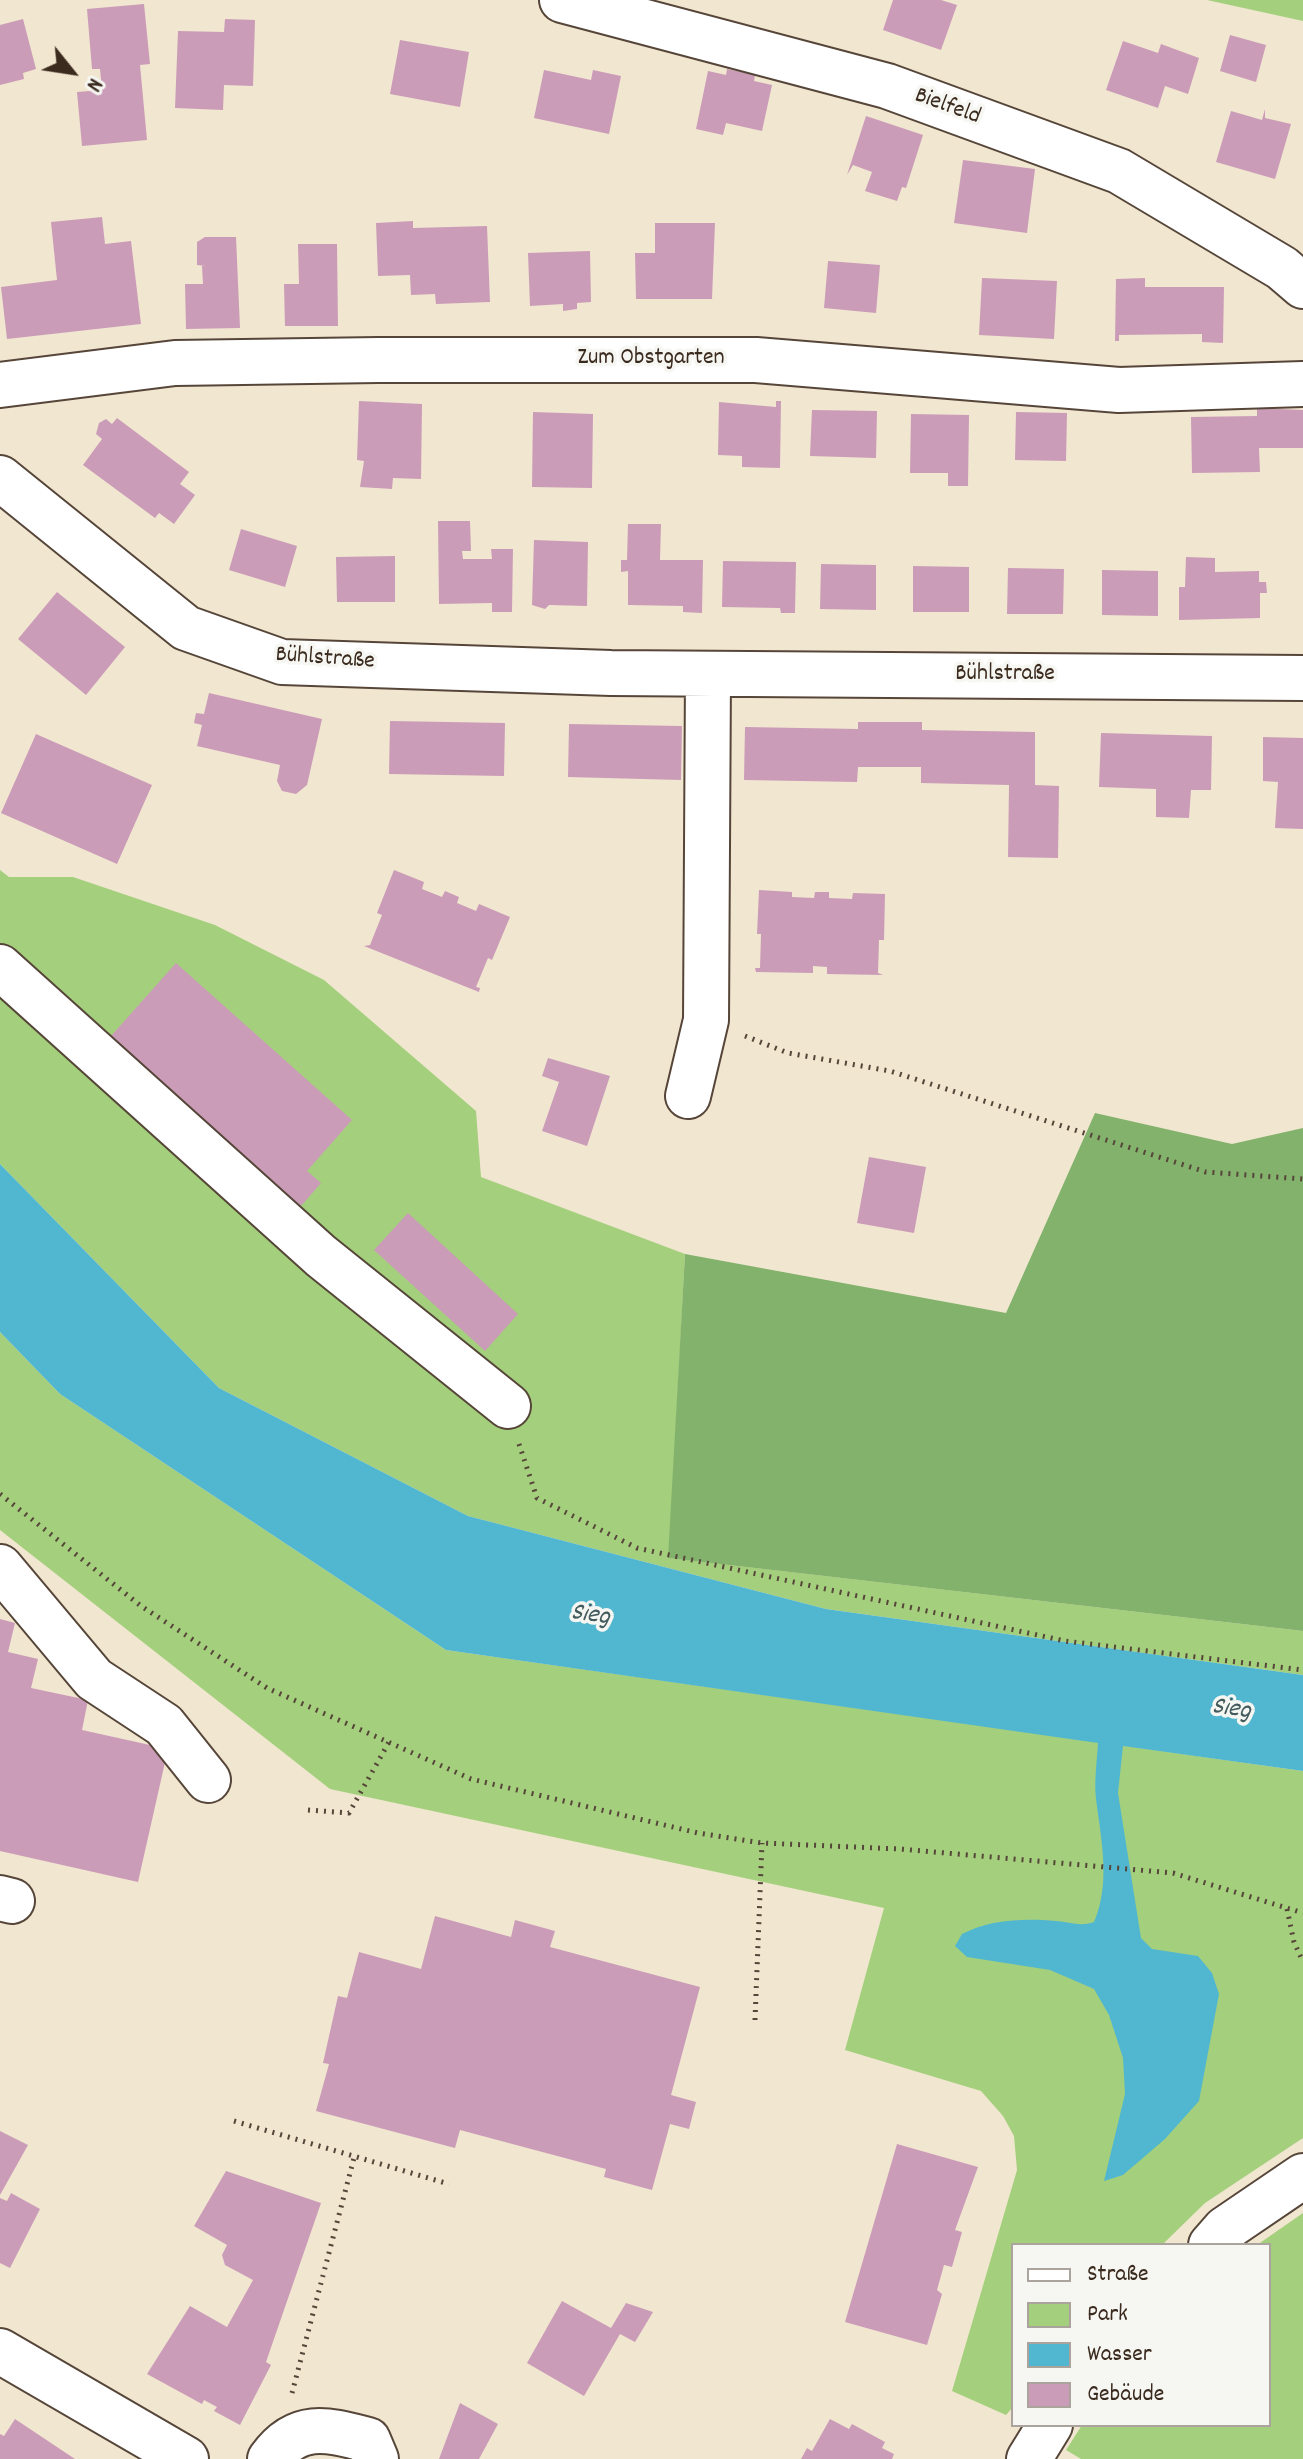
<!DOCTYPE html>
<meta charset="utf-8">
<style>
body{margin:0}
#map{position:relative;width:1303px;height:2459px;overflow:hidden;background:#f1e6d0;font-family:Dekko,sans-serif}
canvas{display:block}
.legend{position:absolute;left:1011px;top:2243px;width:260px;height:184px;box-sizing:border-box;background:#f6f6f2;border:2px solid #aba49d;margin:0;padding:10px 14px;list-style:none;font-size:24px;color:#3b2a1e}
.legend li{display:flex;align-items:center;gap:16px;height:40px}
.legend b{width:40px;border:2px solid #aba49d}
.north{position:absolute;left:32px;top:32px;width:80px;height:80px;-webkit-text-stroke:6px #f6f6f2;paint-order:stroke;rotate:120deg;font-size:22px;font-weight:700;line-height:32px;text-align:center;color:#3b2a1e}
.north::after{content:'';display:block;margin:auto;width:28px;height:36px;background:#3b2a1e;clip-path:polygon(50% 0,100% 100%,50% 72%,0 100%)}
</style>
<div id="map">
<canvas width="1303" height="2459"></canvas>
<ul class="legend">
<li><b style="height:10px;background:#fff"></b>Straße</li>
<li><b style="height:22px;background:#a4d07d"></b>Park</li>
<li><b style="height:22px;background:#51b7d0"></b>Wasser</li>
<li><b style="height:22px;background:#cb9cb8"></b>Gebäude</li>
</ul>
<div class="north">N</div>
</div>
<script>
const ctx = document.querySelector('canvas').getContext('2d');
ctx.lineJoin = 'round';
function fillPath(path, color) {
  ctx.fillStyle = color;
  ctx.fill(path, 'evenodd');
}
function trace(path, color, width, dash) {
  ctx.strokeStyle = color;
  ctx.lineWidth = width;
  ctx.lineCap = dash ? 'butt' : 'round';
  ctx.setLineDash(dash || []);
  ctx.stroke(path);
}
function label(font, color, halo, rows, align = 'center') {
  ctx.font = font + ' Dekko,sans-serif';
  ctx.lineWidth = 7;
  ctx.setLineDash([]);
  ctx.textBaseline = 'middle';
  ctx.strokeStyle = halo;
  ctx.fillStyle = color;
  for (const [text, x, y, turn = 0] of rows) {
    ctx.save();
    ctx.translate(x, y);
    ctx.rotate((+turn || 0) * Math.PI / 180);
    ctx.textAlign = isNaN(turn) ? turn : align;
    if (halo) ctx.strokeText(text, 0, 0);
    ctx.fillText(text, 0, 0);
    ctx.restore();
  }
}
const green = new Path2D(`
 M1207,0H1303V21Z
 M0,870L9,877H73L215,925L324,980L476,1111L481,1177L685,1254L669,1558L1303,1631V1675L826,1609L468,1516L219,1388L0,1164Z
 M0,1332L60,1394L446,1650L1303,1771V2138L1205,2203L1162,2245H1013V2407L1006,2415L952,2391L1017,2170L1014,2136L1003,2116L981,2091L845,2050L884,1908L330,1789L0,1530Z
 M1303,2213V2459H1081L1066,2450L1082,2425H1269V2245H1257Z`);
const forest = new Path2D(`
 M1095,1113L1232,1144L1303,1128V1631L668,1558L685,1254L1006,1313Z`);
const water = new Path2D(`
 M0,1164L219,1388L468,1516L826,1609L1303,1675V1771L1123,1746L1118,1793L1141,1938L1152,1949L1198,1956L1212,1973L1219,1994L1199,2101L1165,2139L1123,2175L1104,2181L1125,2094L1123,2058L1109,2015L1094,1989L1050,1970L967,1957L955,1946L962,1934C990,1919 1026,1918 1056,1921C1070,1922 1080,1927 1094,1922C1111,1883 1101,1839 1096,1799C1094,1780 1097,1761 1098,1743L446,1650L60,1394L0,1332Z`);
const building = new Path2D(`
 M893,0H941L957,5L941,50L883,30Z
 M144,4L150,64L140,65L147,140L82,146L77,92L102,90L100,69H92L87,9Z
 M23,19L36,69L23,73L24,79L0,85V25Z
 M225,19L255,20L253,86L224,85L223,110L175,108L178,31L224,32Z
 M1230,35L1266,45L1256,82L1220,71Z
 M400,40L469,52L460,107L390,94Z
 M1123,41L1158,53L1161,44L1199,58L1188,94L1165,86L1158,108L1106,90Z
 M727,69L755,75L754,81L772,85L762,131L726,123L723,135L696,129L708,71L726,75Z
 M544,70L591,80L593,70L621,76L609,134L534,118Z
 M1265,109V118L1291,124L1275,179L1216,162L1231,111L1262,120Z
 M866,116L923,135L906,188L902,187L897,201L865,191L872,172L853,165L847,175Z
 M963,160L1035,169L1027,233L954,223Z
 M102,217L105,244L131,241L141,324L7,339L1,287L57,280L51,222Z
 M413,221V228L487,226L490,302L436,304L435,294L411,295L410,275L378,276L376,223Z
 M655,223H715L712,299H636L635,253H655Z
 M205,237H236L240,328L186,329L185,284H203L202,266H206L197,265V242Z
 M298,244H337L338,326H285L284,284H299Z
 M590,251L591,302L577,303V309L563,311V304L530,306L528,253Z
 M828,261L880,265L876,313L824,308Z
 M982,278L1057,281L1054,339L979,335Z
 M1145,278V287H1224L1223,343L1202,342V334L1119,335V341H1115L1116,279Z
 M359,401L422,404L421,479L393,478L392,489L360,487L364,461L357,460Z
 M776,401H781L780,468L742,467V456L718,455L719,402L776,407Z
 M1257,408L1303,410V448H1259L1260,472L1192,473L1191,417L1257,416Z
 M812,410L877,411L876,458L810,456Z
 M533,412L593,414L592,488L532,487Z
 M1016,412L1067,413L1066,461L1015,460Z
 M911,414L969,415L968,486H948V473H910Z
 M117,418L189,472L180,484L195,495L174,524L159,513L155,518L83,465L102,439L96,434L99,423L106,419L112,424Z
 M438,521H470L471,551H462L463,559H492L491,549H513L512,612H492V603L439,604Z
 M628,524H661L660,560H703L702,613L683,612V606L628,605V571L621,572V560H627Z
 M241,529L297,546L285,587L229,570Z
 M534,540L588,542L587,606L549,605L545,609L532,605Z
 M395,556V602H337L336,557Z
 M1186,557L1215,558V572L1259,571V582H1266L1267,593H1260V618L1179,620V587H1185Z
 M723,561L796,562L795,613H781L780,608L722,607Z
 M821,564L876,565V610L820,609Z
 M913,566L969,567V612H913Z
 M1008,568L1064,569L1063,614H1007Z
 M1102,570L1158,571V616L1102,615Z
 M57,592L125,647L86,695L18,639Z
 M209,693L322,719L307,785L296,794L282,791L277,781L280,765L197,746L202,725L194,723L196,713L204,714Z
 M390,721L505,723L504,776L389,774Z
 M858,722H922V730L1035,732V785L1059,786L1058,858L1008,857L1009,785L921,783V767H858L857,782L744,780L745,727L858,729Z
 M569,724L682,726L681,780L568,777Z
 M1101,733L1212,736L1211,790H1191L1189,818L1156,817V789L1099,787Z
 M36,734L152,785L117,864L1,813Z
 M1263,737L1303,738V829L1275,828L1278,782L1263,781Z
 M394,870L424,882L422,889L442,897L445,891L459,897L457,903L476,911L479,904L510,917L492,960L488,958L476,987L480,988L479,992L364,946L370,945L382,915L377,913Z
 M759,890L792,892V897L814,898L815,892H829V898L852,899L853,893L885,894L884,940H879L878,973L883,975L827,974V967L813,966V973L756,972L755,968H760L761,934H757Z
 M176,963L352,1120L307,1171L321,1183L302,1205L280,1201L103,1045Z
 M548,1058L610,1076L587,1146L542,1131L559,1082L542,1076Z
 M869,1157L926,1167L914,1233L857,1223Z
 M408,1213L518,1314L485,1351L374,1250Z
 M0,1619L15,1623L8,1652L38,1659L31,1688L88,1700L82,1730L168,1749L138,1882L0,1851Z
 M435,1916L511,1937L515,1920L555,1931L550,1947L700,1987L671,2095L696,2102L689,2129L670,2124L652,2190L604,2177L606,2169L460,2130L455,2148L316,2111L329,2064L323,2063L338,1996L347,1998L359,1952L421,1969Z
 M0,2131L28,2145L0,2195Z
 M897,2144L978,2167L955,2230L962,2232L952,2267L944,2265L937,2290L942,2294L927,2345L845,2322Z
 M226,2171L321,2203L266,2362L271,2365L240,2425L214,2411L217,2407L204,2400L202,2404L147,2374L190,2306L227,2327L253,2280L225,2265L222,2255L227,2245L194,2226Z
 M11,2193L40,2209L10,2268L0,2263V2198L7,2201Z
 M562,2301L611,2328L626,2303L653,2312L635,2342L620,2334L584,2396L527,2363Z
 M460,2403L498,2424L479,2459H439Z
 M15,2419L75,2459H0V2434L4,2436Z
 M830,2419L849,2429L852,2424L885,2442L882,2448L894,2454L892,2459H801L807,2448L812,2451Z`);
const path = new Path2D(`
 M745,1036L788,1053L890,1071L1206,1172L1303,1179
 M519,1444L537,1498L637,1548L1065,1641L1303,1670
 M0,1494L141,1606L267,1688L471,1779L698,1833L762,1843L900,1849L1173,1873L1303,1913
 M308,1810L349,1813L389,1742
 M1287,1909L1294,1942L1303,1962
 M755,2020L762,1843
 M234,2121L449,2184
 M292,2393L354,2158`);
const minor = new Path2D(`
 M562,0L887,86L1119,171L1282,268L1303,286
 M0,385L175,363L378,360H756L1119,390L1303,384
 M0,478L186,628L282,662L611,673L1303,678
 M0,967L321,1256L508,1406
 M688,1096L706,1020L708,674
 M0,1567L94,1679L164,1725L208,1780
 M0,1898L12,1901
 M270,2459C298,2420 329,2430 368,2440L376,2459`);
const major = new Path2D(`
 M0,2351L186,2459`);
const highway = new Path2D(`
 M1211,2245L1225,2229L1303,2176
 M1029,2459L1050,2425`);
const streetNames = [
 ["Bielfeld",947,108,20],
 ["Zum Obstgarten",651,360],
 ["Bühlstraße",325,660,4],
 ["Bühlstraße",1005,676]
];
const waterNames = [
 ["Sieg",590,1617,8],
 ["Sieg",1231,1711,8]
];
fillPath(green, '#a4d07d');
fillPath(forest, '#83b26c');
fillPath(water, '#51b7d0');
fillPath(building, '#cb9cb8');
trace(minor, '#564639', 48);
trace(major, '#564639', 48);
trace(highway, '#564639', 48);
trace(path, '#564639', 5, [2, 6]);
trace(minor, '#fff', 44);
trace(major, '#fff', 44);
trace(highway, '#fff', 44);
label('24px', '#3b2a1e', '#f6f6f2', streetNames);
label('italic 26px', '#435b5c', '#f6f6f2', waterNames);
</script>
